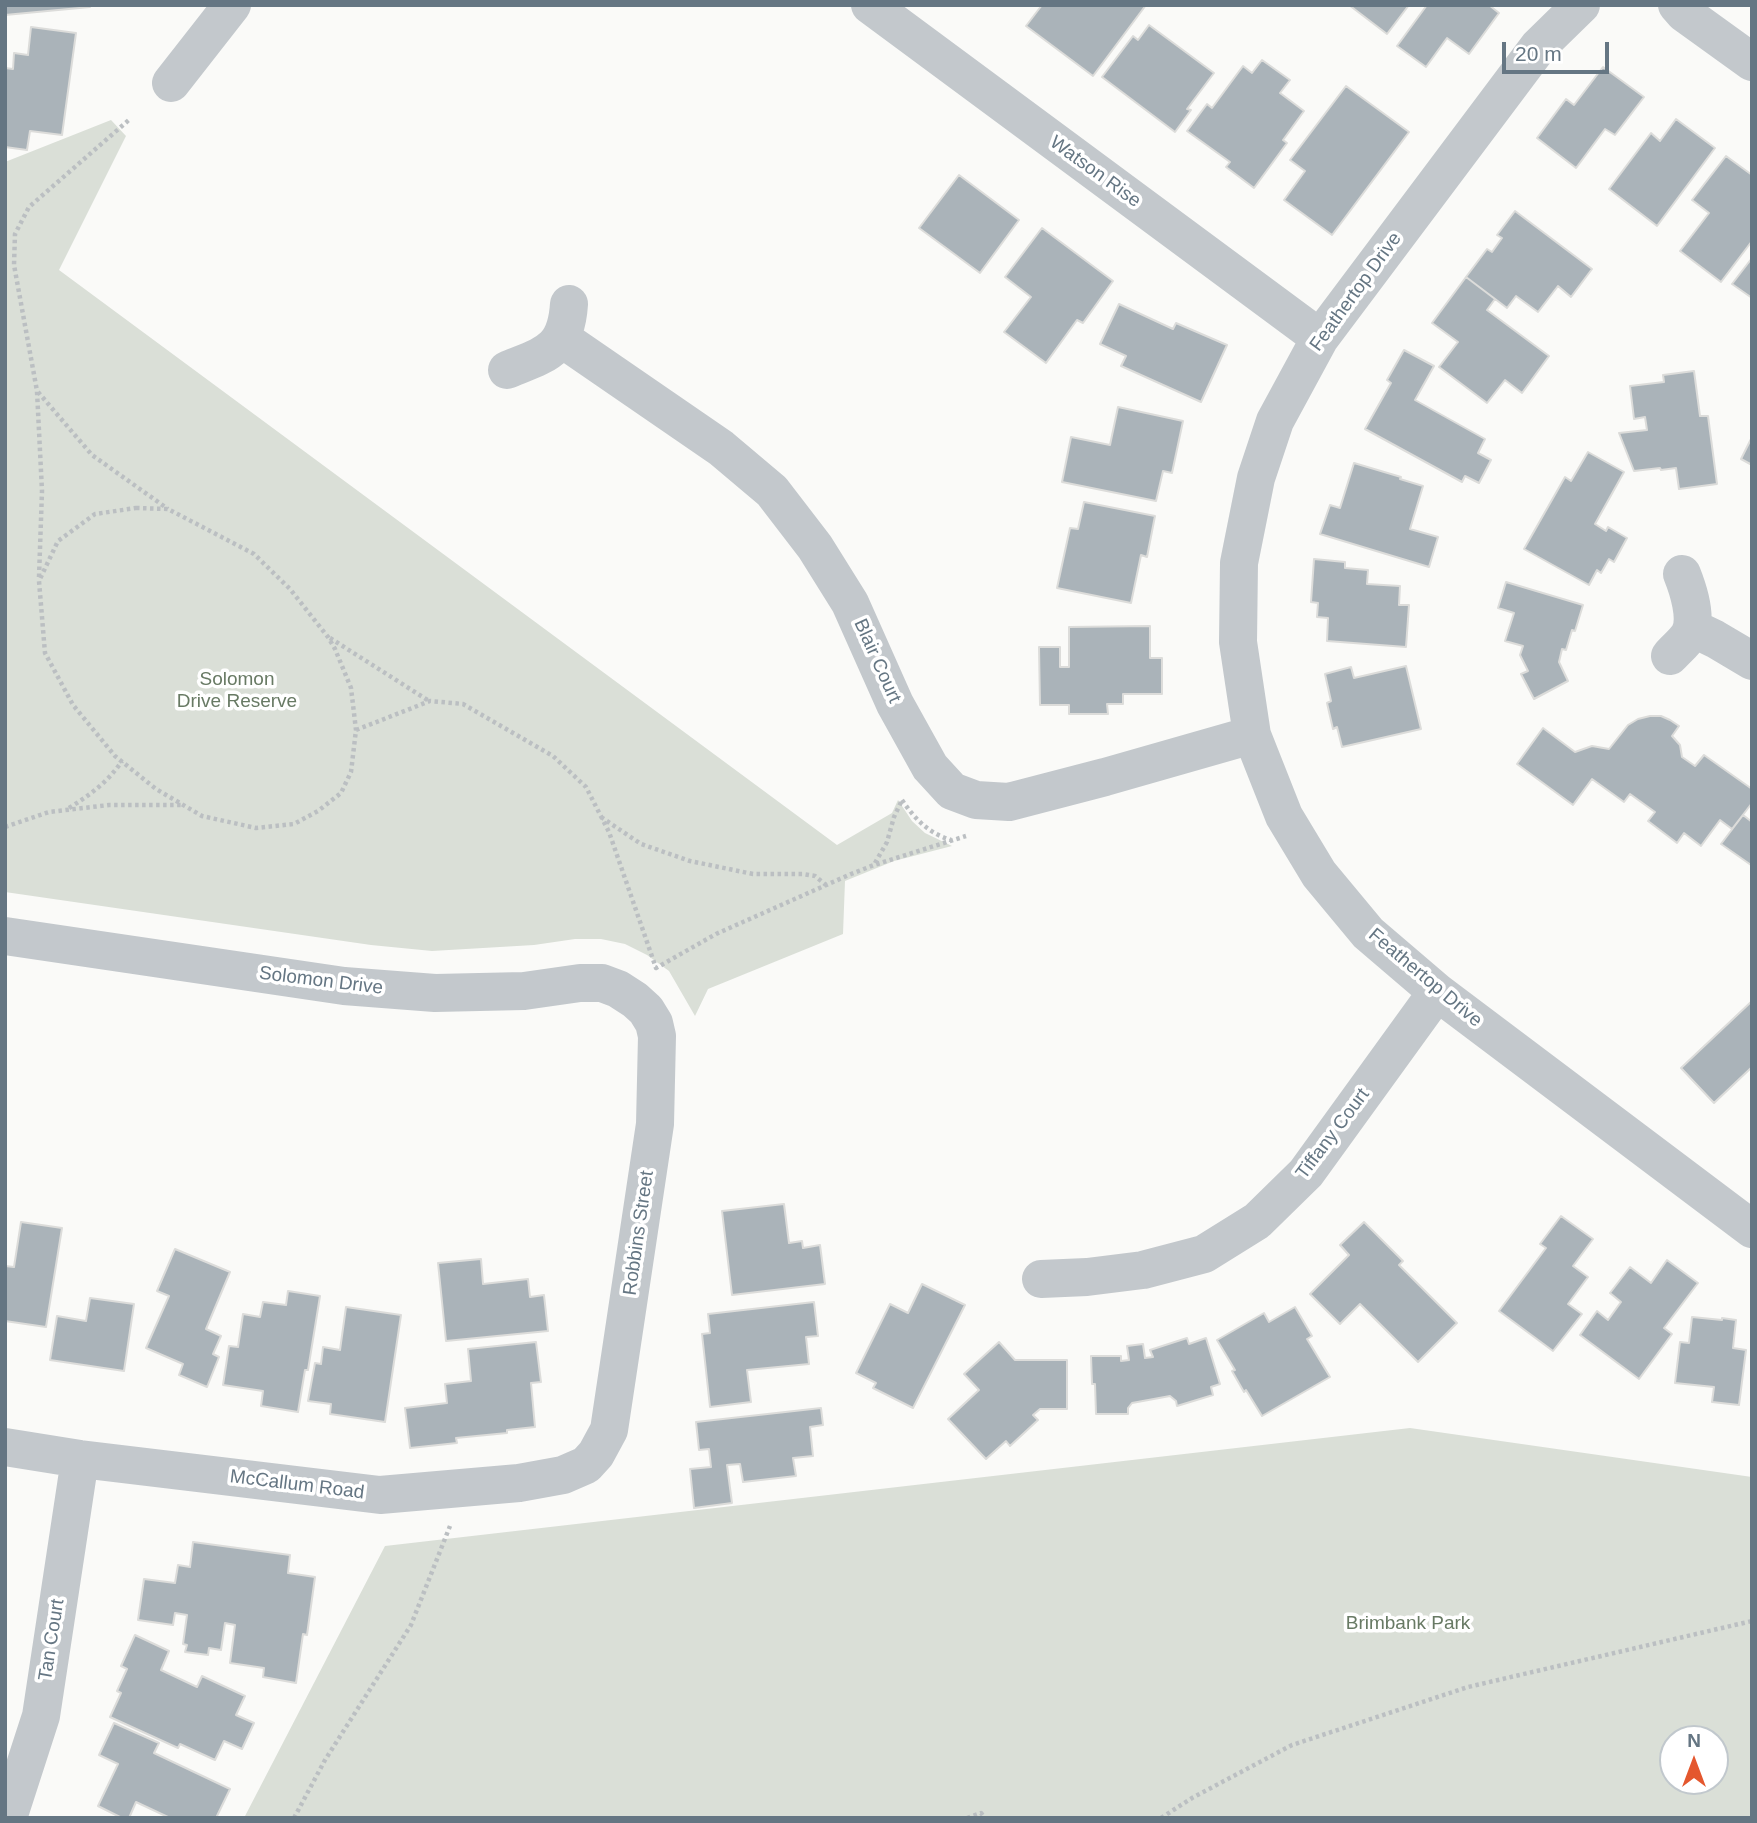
<!DOCTYPE html>
<style>
body{margin:0}
#map{position:relative;width:1757px;height:1823px;overflow:hidden;background:#fafaf8;font-family:Arial,sans-serif}
canvas{display:block}
.frame{position:absolute;inset:0;border:7px solid #657683;pointer-events:none}
.north{position:absolute;left:1659px;top:1725px;width:70px;height:70px;box-sizing:border-box;background:#fff;border:2px solid #c1c8cd;border-radius:50%;rotate:0deg;font-size:19px;font-weight:700;line-height:28px;text-align:center;color:#657683}
.north::after{content:'';display:block;margin:auto;width:24px;height:32px;background:#e4572e;clip-path:polygon(50% 0,100% 100%,50% 72%,0 100%)}
.scale{position:absolute;left:1502px;top:42px;width:107px;height:32px;box-sizing:border-box;border:4px solid #657683;border-top:0;padding-left:9px;font-size:21px;line-height:24px;white-space:nowrap;color:#657683;-webkit-text-stroke:5px #fff;paint-order:stroke}
</style>
<div id="map">
<canvas width="1757" height="1823"></canvas>
<div class="frame"></div>
<div class="north">N</div>
<div class="scale">20 m</div>
</div>
<script>
const ctx = document.querySelector('canvas').getContext('2d');
ctx.lineJoin = 'round';
function fillPath(path, color) {
  ctx.fillStyle = color;
  ctx.fill(path, 'evenodd');
}
function trace(path, color, width, dash) {
  ctx.strokeStyle = color;
  ctx.lineWidth = width;
  ctx.lineCap = dash ? 'butt' : 'round';
  ctx.setLineDash(dash || []);
  ctx.stroke(path);
}
function label(font, color, halo, rows, align = 'center') {
  ctx.font = font + ' Arial,sans-serif';
  ctx.lineWidth = 7;
  ctx.setLineDash([]);
  ctx.textBaseline = 'middle';
  ctx.strokeStyle = halo;
  ctx.fillStyle = color;
  for (const [text, x, y, turn = 0] of rows) {
    ctx.save();
    ctx.translate(x, y);
    ctx.rotate((+turn || 0) * Math.PI / 180);
    ctx.textAlign = isNaN(turn) ? turn : align;
    if (halo) ctx.strokeText(text, 0, 0);
    ctx.fillText(text, 0, 0);
    ctx.restore();
  }
}
const green = new Path2D(`
 M111,120L126,136L59,270L837,845L892,813L898,800L912,821L925,833L952,846L894,861L845,881L843,934L708,989L695,1016L669,971L647,955L625,944L601,939H575L534,945L432,951L371,945L5,892V162Z
 M1410,1428L1752,1477V1818H244L385,1546ZM1673,1739H1715V1781H1673Z`);
const building = new Path2D(`
 M5,5H90V7L5,15Z
 M1042,5H1146L1093,76L1026,26Z
 M1349,5H1409L1387,34Z
 M1427,5H1489L1499,13L1469,54L1447,38L1426,67L1397,46Z
 M1149,25L1214,73L1187,109L1191,110L1175,132L1102,77L1133,36L1138,40Z
 M31,27L76,33L62,135L30,131L27,150L5,147V68L13,69L14,53L28,55Z
 M1262,60L1290,80L1280,93L1304,111L1283,140L1287,143L1254,188L1226,167L1230,162L1187,131L1207,104L1212,108L1243,66L1252,73Z
 M1603,67L1644,97L1615,135L1605,129L1576,168L1537,138L1566,99L1574,105Z
 M1346,86L1409,132L1332,235L1284,200L1305,171L1290,160Z
 M1676,119L1715,148L1657,226L1609,189L1651,133L1660,141Z
 M1726,156L1752,175V241L1721,282L1680,251L1709,213L1692,200Z
 M959,175L1019,220L980,273L919,228Z
 M1515,211L1592,269L1571,297L1558,286L1538,312L1516,296L1507,308L1466,277L1487,249L1492,252L1502,238L1497,235Z
 M1042,228L1113,281L1083,323L1077,320L1046,363L1004,332L1031,297L1005,277Z
 M1752,258V298L1732,284Z
 M1466,277L1495,299L1487,310L1549,356L1522,393L1505,380L1487,403L1439,367L1458,342L1432,323Z
 M1119,304L1173,329L1176,323L1227,345L1201,402L1121,366L1126,356L1100,344Z
 M1404,350L1434,366L1415,400L1485,439L1478,453L1491,460L1479,483L1465,476L1462,482L1365,429L1391,383L1387,380Z
 M1694,371L1700,416H1708L1717,484L1679,489L1676,468L1661,470L1660,468L1634,471L1619,433L1647,430L1645,417L1634,419L1630,386L1664,382L1663,375Z
 M1118,407L1183,421L1172,473L1163,471L1156,501L1062,482L1071,437L1110,445Z
 M1752,437V465L1741,459Z
 M1588,452L1624,472L1595,524L1606,531L1608,527L1627,538L1614,562L1609,559L1601,573L1597,570L1589,585L1524,549L1565,477L1571,481Z
 M1354,463L1401,477L1400,479L1423,486L1410,529L1438,537L1429,567L1320,534L1330,505L1340,508Z
 M1084,502L1155,516L1147,557L1141,555L1131,603L1057,588L1070,528L1078,529Z
 M1314,559L1345,562V568L1368,570L1367,584L1400,586L1399,605H1409L1406,647L1327,641L1328,618L1317,617L1318,603L1311,602Z
 M1506,582L1583,605L1575,631L1572,630L1566,650L1562,649L1559,662L1568,681L1534,699L1521,674L1528,671L1520,655L1523,646L1505,641L1514,613L1498,608Z
 M1150,626V658H1162V694H1123V704H1107L1108,714H1069V705H1040L1039,647H1060V667H1069V627Z
 M1406,666L1421,729L1342,747L1337,727L1333,729L1327,703L1331,701L1325,674L1351,667L1354,678Z
 M1650,716H1661L1670,720L1679,726L1672,736L1680,745L1682,757L1695,766L1704,755L1752,789V803L1732,829L1720,820L1701,846L1684,833L1677,843L1648,821L1655,812L1630,794L1624,802L1592,779L1573,805L1517,764L1543,728L1575,752L1592,746L1609,749L1628,725L1638,719Z
 M1743,815L1752,822L1751,865L1721,844Z
 M1752,1001V1067L1714,1103L1681,1068Z
 M784,1204L789,1243L802,1241L803,1248L820,1245L825,1284L732,1295L722,1211Z
 M1561,1216L1593,1239L1573,1266L1588,1277L1568,1304L1582,1314L1553,1351L1499,1311L1546,1248L1540,1244Z
 M21,1222L62,1228L46,1327L5,1321V1266L14,1267Z
 M1364,1222L1403,1261L1399,1265L1457,1323L1418,1362L1360,1304L1340,1324L1310,1294L1349,1255L1340,1245Z
 M175,1249L230,1272L206,1329L221,1336L213,1354L219,1357L207,1387L179,1375L183,1364L146,1348L169,1296L157,1291Z
 M481,1259L483,1284L528,1279L530,1297L544,1295L548,1331L446,1341L438,1263Z
 M1667,1260L1698,1283L1664,1328L1672,1334L1639,1379L1580,1335L1597,1311L1608,1320L1621,1302L1610,1293L1630,1267L1651,1283Z
 M922,1284L965,1305L913,1408L873,1388L876,1383L856,1373L890,1304L908,1313Z
 M288,1291L320,1296L308,1370H305L298,1412L261,1406L263,1391L223,1385L229,1346L238,1347L243,1314L260,1317L263,1302L286,1305Z
 M90,1298L134,1304L124,1371L50,1360L57,1316L86,1321Z
 M814,1302L818,1336L806,1337L809,1364L747,1370L751,1402L710,1407L702,1334L710,1333L708,1314Z
 M346,1307L401,1315L385,1422L330,1414L331,1404L308,1401L315,1363L321,1364L323,1347L340,1350Z
 M1295,1307L1312,1336L1307,1339L1330,1377L1262,1416L1246,1390L1244,1392L1232,1371L1235,1370L1217,1340L1264,1313L1269,1322Z
 M1692,1317L1722,1320V1318L1736,1320L1733,1348L1746,1350L1739,1405L1712,1402L1714,1387L1675,1383L1680,1342L1689,1343Z
 M1187,1338L1189,1344L1206,1338L1220,1384L1211,1387L1213,1395L1177,1406L1176,1401L1170,1396L1132,1403L1128,1408V1414H1096L1095,1384H1092L1091,1356H1121V1361L1129,1360L1127,1346L1143,1344L1145,1358L1153,1357L1150,1350Z
 M536,1342L541,1382L531,1383L535,1427L507,1430V1433L456,1438L457,1443L410,1448L405,1408L447,1403L445,1384L471,1381L468,1349Z
 M999,1342L1015,1360H1067V1409H1040L1033,1415L1038,1420L1010,1446L1006,1441L986,1459L948,1419L979,1390L964,1374Z
 M821,1408L823,1425L810,1427L813,1456L793,1458L796,1476L743,1482L740,1464L727,1465L732,1503L694,1508L690,1469L711,1467L709,1449L699,1450L696,1422Z
 M193,1542L290,1555L288,1573L315,1577L307,1635L303,1634L296,1683L263,1677L264,1668L230,1663L235,1625L225,1623L221,1650L209,1648L208,1655L185,1652L187,1645L183,1644L187,1615L175,1613L173,1625L138,1620L144,1579L175,1583L178,1565L190,1567Z
 M135,1635L169,1651L161,1670L197,1687L202,1676L245,1696L236,1715L254,1723L242,1749L224,1741L215,1760L180,1744L178,1748L110,1717L121,1693L117,1691L127,1669L121,1666Z
 M114,1723L159,1743L154,1753L230,1789L216,1818H170L136,1802L129,1818H122L98,1806L118,1764L99,1755Z`);
const path = new Path2D(`
 M38,392L92,455L168,509
 M136,508L168,509L254,554L290,589L328,637L335,649L351,688L356,730L351,772L341,793L318,811L294,824L256,828L202,816L156,789L115,756L73,705L45,653L39,581L58,541L95,514Z
 M39,577L42,491L37,391L14,265L15,234L29,207L130,119
 M330,638L429,701
 M356,730L430,701L463,704L553,756L586,787L609,832L656,968L716,934L851,874L874,865L966,836
 M902,800C915,819 928,833 951,840
 M69,808C90,795 108,782 122,761
 M601,817L641,844L690,861L753,874H803L815,876L826,885
 M5,827L49,812L109,805H183
 M875,863L887,842L894,817L902,800
 M294,1818L325,1760L411,1625L450,1526
 M967,1818L981,1813L985,1818
 M1161,1818L1192,1798L1292,1745L1468,1687L1752,1621`);
const minor = new Path2D(`
 M870,5L1320,338
 M1581,5L1539,46L1320,338L1275,421L1256,478L1239,563L1238,642L1252,735L1284,816L1319,874L1368,933L1437,992L1752,1229
 M1677,5L1684,13L1752,62
 M171,83L232,5
 M561,338L721,448L772,491L815,547L850,603L895,704L930,767L952,791L976,800L1009,802L1105,777L1252,735
 M507,370C546,354 566,351 569,304
 M1692,628L1715,639L1752,661
 M1670,656C1676,649 1685,642 1689,635C1698,619 1688,589 1682,574
 M5,936L344,986L435,993L524,991L580,983H602L618,989L635,1000L646,1010L654,1023L657,1036L655,1124L609,1430L596,1454L586,1465L563,1475L519,1483L380,1495L80,1459L5,1447
 M1041,1279L1087,1277L1143,1270L1204,1254L1257,1221L1306,1173L1437,992
 M8,1818L41,1716L80,1459`);
const streetNames = [
 ["Watson Rise",1095,172,36],
 ["Feathertop Drive",1356,292,-54],
 ["Blair Court",877,661,66],
 ["Feathertop Drive",1425,978,40],
 ["Solomon Drive",321,981,7],
 ["Tiffany Court",1333,1134,-53],
 ["Robbins Street",639,1233,-82],
 ["McCallum Road",297,1485,7],
 ["Tan Court",52,1640,-81]
];
const parkNames = [
 ["Solomon",237,680],
 ["Drive Reserve",237,702],
 ["Brimbank Park",1408,1624]
];
fillPath(green, '#dadfd7');
fillPath(building, '#aab3b9');
trace(building, '#dcdcda', 2);
trace(path, '#bbbfc2', 4.5, [3.5, 3.5]);
trace(minor, '#c3c8cc', 38);
label('19px', '#657683', '#fff', streetNames);
label('19px', '#687a64', '#fff', parkNames);
</script>
